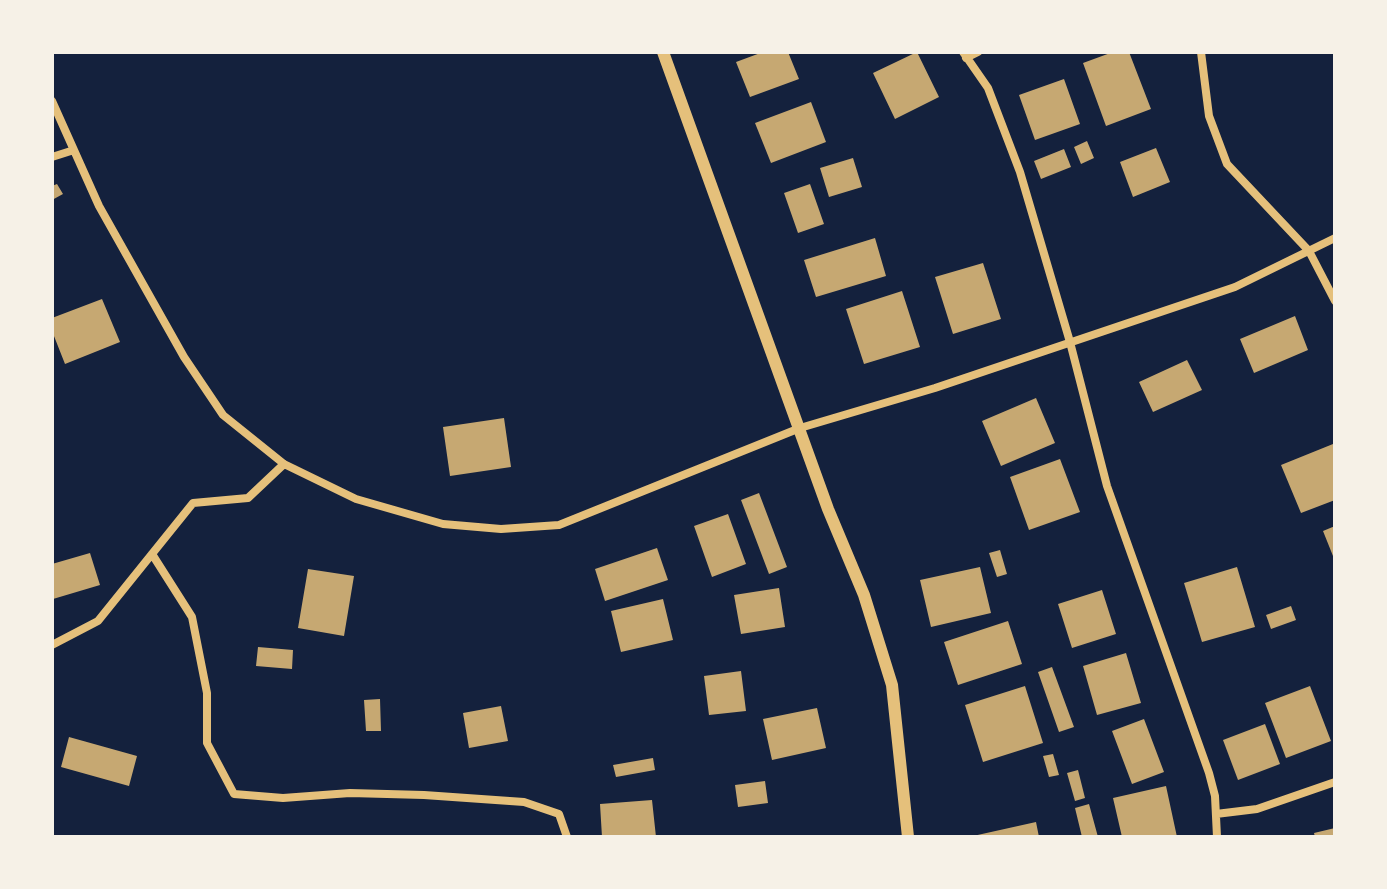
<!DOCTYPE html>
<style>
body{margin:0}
#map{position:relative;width:1387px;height:889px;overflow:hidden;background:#14213d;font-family:Lato,sans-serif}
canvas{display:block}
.frame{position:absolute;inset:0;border:54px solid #f6f1e7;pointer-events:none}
</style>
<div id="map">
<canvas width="1387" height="889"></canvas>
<div class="frame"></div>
</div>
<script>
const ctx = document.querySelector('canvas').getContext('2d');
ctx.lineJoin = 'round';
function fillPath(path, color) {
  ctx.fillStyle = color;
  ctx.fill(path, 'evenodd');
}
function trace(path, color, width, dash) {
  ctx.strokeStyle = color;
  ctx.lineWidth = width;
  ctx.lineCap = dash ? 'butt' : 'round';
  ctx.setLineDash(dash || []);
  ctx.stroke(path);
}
const building = new Path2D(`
 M763,52H788L799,79L750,97L736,62Z
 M917,52L939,97L895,119L873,73Z
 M1113,52H1129L1151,109L1106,126L1083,63Z
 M1064,79L1080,124L1035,140L1019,95Z
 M811,102L826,142L771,163L755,123Z
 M1087,141L1094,158L1081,164L1074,147Z
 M1156,148L1170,182L1133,197L1120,162Z
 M1064,149L1071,167L1041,179L1034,161Z
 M853,158L862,187L829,197L820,168Z
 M57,184L63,194L52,200V186Z
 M810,184L824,224L798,233L784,193Z
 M875,238L886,276L816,297L804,260Z
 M983,263L1001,319L953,334L935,277Z
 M902,291L920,347L864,364L846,309Z
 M102,299L120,342L65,364L52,331V318Z
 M1295,316L1308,350L1254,373L1240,339Z
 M1187,360L1202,390L1153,412L1139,382Z
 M1036,398L1055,443L1001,466L982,421Z
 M504,418L511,467L450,476L443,427Z
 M1333,444L1335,500L1301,513L1281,465Z
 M1060,459L1080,512L1029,530L1010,477Z
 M759,493L787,567L769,574L741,500Z
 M728,514L746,564L712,577L694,526Z
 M1335,526V561L1323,531Z
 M657,548L668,580L605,601L595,569Z
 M1000,550L1007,574L997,577L989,553Z
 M90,553L100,585L53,599L52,564Z
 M980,567L991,613L931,627L920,580Z
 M1237,567L1255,627L1202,642L1184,583Z
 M308,569L354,576L344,636L298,628Z
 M779,588L785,627L741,634L734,595Z
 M1102,590L1116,634L1072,648L1058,604Z
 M663,599L673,640L621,652L611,611Z
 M1291,606L1296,620L1271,629L1266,615Z
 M1008,621L1022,664L958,685L944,642Z
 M258,647L293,650L292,669L256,666Z
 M1126,653L1141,703L1097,715L1083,666Z
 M1052,667L1074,727L1059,732L1038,672Z
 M741,671L746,711L709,715L704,676Z
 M1025,686L1043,743L983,762L965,705Z
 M1310,686L1331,741L1286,758L1265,703Z
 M380,699L381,731H366L364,700Z
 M501,706L508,741L469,748L463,713Z
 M817,708L826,748L772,760L763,719Z
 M1144,719L1164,772L1132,784L1112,731Z
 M1265,724L1280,764L1238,780L1223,740Z
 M69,737L137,756L129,786L61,767Z
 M1053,754L1059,775L1049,777L1043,756Z
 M653,758L655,770L616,777L613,765Z
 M1078,770L1085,798L1075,801L1067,773Z
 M765,781L768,803L738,807L735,785Z
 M1166,786L1177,837H1122L1113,798Z
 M652,800L656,837H602L600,804Z
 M1089,804L1098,837H1082L1075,808Z
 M1036,822L1039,837H973V836Z
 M1335,828V837H1315L1314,833Z`);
const minor = new Path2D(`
 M963,52L988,88L1020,172L1070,342L1107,486L1209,773L1215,796L1217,837
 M1201,52L1209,116L1227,164L1309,251L1335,301
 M966,58L978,52
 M52,101L99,206L184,357L223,415L284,464L356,499L443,524L501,529L559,525L800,428L935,388L1235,287L1335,238
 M52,157L74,150
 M152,554L192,617L207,693V743L234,794L283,798L350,793L424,795L524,802L559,814L567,837
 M52,645L98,621L193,503L248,498L284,464
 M1216,814L1257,809L1335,782`);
const tertiary = new Path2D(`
 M663,52L828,509L864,595L892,685L908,837`);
fillPath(building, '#c6a872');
trace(minor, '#e5c07b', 8);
trace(tertiary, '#e5c07b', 12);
</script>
